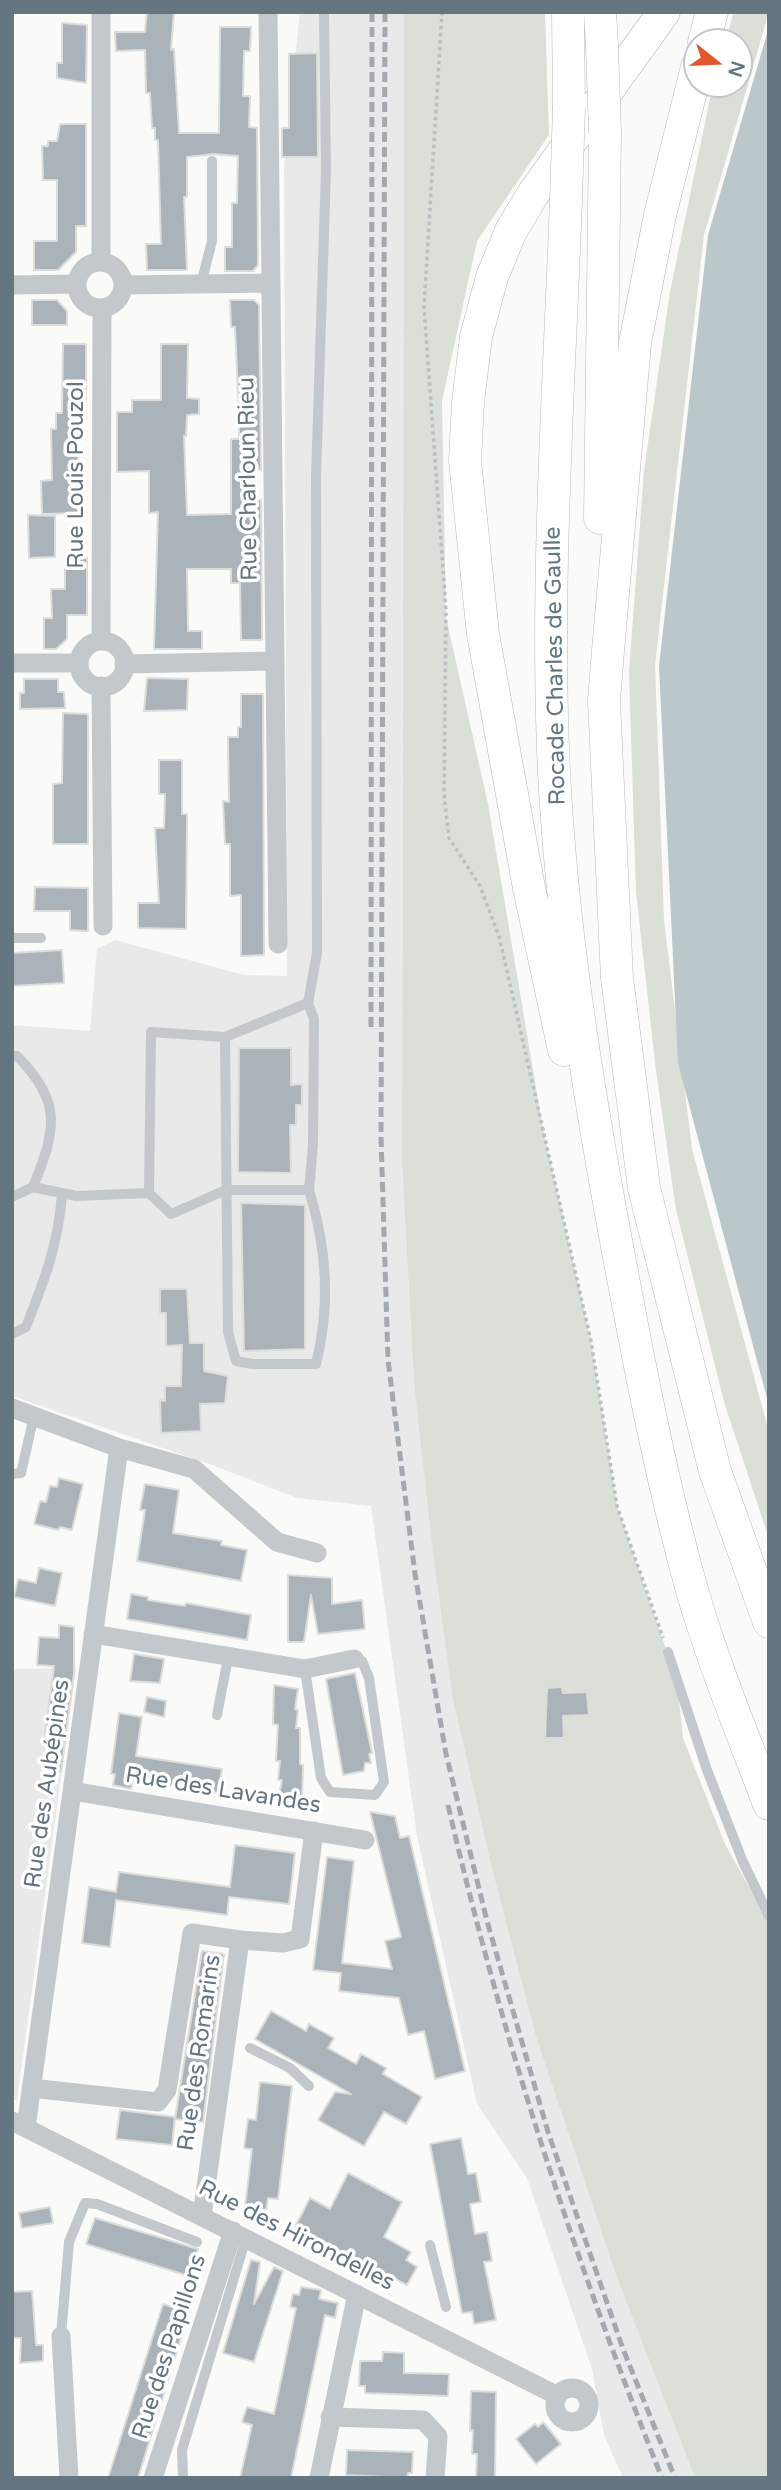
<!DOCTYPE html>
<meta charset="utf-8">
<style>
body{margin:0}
#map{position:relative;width:781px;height:2490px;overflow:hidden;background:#fafaf8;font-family:"Varela Round",sans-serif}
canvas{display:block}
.frame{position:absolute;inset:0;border:14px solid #657683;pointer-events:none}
.north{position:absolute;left:683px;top:28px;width:70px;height:70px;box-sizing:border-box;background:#fff;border:2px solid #c1c8cd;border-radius:50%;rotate:108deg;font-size:19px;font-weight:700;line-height:28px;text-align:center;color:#657683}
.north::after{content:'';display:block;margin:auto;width:24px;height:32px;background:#e4572e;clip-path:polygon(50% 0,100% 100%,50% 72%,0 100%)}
</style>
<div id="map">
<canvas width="781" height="2490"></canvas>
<div class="frame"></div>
<div class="north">N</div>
</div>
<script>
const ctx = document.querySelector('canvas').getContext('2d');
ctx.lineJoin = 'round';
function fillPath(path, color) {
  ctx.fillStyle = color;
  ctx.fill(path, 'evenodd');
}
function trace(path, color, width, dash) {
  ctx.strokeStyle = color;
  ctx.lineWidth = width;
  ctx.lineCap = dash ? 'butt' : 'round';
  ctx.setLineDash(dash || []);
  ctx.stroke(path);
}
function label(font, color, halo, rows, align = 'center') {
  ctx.font = font + ' "Varela Round",sans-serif';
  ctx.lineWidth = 7;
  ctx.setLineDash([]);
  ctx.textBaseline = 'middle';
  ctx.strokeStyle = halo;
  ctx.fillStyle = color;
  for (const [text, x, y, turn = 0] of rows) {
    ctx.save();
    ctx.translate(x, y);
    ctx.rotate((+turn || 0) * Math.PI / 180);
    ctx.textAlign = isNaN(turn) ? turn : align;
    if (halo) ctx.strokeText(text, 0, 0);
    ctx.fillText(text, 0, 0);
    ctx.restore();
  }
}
const built = new Path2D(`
 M300,12H404L402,1162L414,1383L453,1700L492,1869L536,2037L617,2278L695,2478H623L604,2435L592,2369L527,2178L477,2104L417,1836L371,1506L297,1498L212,1465L12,1396V1025L90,1031L97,949L115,940L244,975L287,976L284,165Z
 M76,1668L17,2100H12V1669Z`);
const green = new Path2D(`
 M404,12H545L549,135L477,241L442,401L446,617L488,804L543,1129L591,1341L617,1506L677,1681L683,1738L725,1844L769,1923V2478H695L617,2278L536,2037L492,1869L453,1700L433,1553L414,1383L402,1162Z
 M734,12H769L704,235L655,665L664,920L692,1149L769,1432V1539L724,1402L676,1210L656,1071L636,892L629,672L644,471L670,292L713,84H739V42H725Z`);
const water = new Path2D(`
 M769,27V1406L678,1063L659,666L708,235Z`);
const building = new Path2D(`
 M147,12H174L171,50L174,49L179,133H219L220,27H251L250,51H244L243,96H250L249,127L257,128L258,265L253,271H225V247H232V203H237L238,156L213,154L187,157V197H184L187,270H147L146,244H161L158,140H155V128H152L150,93H146L145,50L116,51L115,32H145Z
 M62,23L87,25L86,83L57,78V63H62Z
 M317,53L318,157H282V128H289V54Z
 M60,124H86V226H76V252L58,270H34V241H57V180H43L42,146H48V141H57Z
 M32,300H57L67,311V325H32Z
 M230,300H254L259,305L261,470H255V500H261L262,640H241L240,583H231V569H187L188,631H202V649H154L158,512L149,513V471L117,472V412H132V400H161V344H188L187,398L199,399V414L187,415L186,436H184L187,515L231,514V439H239V415L235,327H231Z
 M63,344H86V420H78L79,513L42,514L41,481L52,480L51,429H56V413H62Z
 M28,515L55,516V557L29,558Z
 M65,558H87V615H67V639L56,649H44V618H52L51,589H65Z
 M147,678L188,679L187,710L144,711Z
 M24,679H58V692H64L65,708L20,709V693H24Z
 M241,694H263L264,955L241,956V895L230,896V844H225L223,801L229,802L228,737H238V727H241Z
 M63,713L88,714V844H53V784L62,783Z
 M159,760H182V814H187L186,929L138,928V903H159L155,828H164L165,794H159Z
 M35,887L88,888V931L70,930V911H34Z
 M62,950L64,983L12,986V953Z
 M239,1048H291V1085L302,1084V1105H296V1125H290L291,1173L238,1172Z
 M241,1203L305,1205V1349L244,1351Z
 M160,1289H187L190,1343H204V1371L228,1376L225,1403L200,1404L201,1431L161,1433L160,1400L165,1401V1386H181L182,1345L166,1346V1313H160Z
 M59,1478L83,1484L72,1530L60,1527L58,1530L34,1524L40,1501L46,1502L50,1486L57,1487Z
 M145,1484L179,1490L173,1533L222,1541L221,1545L247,1550L241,1581L137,1561L145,1510H140Z
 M39,1568L62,1573L55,1606L14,1597L18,1579L36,1583Z
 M288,1575L332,1578V1604L362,1600L365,1629L318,1634L311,1595L304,1642H288Z
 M131,1594L148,1597V1600L185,1606L186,1603L251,1615L247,1640L127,1619Z
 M59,1625L74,1627V1673L61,1772L46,1771L51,1735L45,1734L54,1666L37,1665L39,1637L59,1638Z
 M134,1654L164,1659L160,1683L130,1681Z
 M355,1673L372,1753L369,1754L371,1763H365L364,1771L343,1775L326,1679Z
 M274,1685L298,1689L295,1709L298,1710L296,1728H300V1764L303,1765L302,1803L278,1800L282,1780H278L280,1761H276L278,1725L273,1724Z
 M562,1687L563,1693L587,1692L589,1715L563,1716L564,1738H545L547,1688Z
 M147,1697L166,1701L164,1717L144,1712Z
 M119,1713L142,1717L136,1756L222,1769L218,1793L133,1780L131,1789L113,1785L115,1774H111Z
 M370,1812L395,1816L400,1838L409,1836L465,2071L435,2079L424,2031L408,2035L399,1998L339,1991L341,1973L313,1970L327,1857L354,1861L342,1963L392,1969L385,1941L401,1937Z
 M235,1845L295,1853L289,1904L229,1897L227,1915L116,1900L110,1947L82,1943L89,1887L116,1892L119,1872L230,1887Z
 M202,1951L224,1954L203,2122L175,2119Z
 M271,2011L306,2031L309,2024L334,2038L328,2048L356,2064L361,2054L386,2068L383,2074L422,2097L406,2124L384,2112L364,2146L318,2120L335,2092L351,2094L255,2039Z
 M260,2082L292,2086L278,2199L268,2198L266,2210L245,2207L252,2149L244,2148L248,2119L256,2120Z
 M120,2110L175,2117L172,2145L116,2139Z
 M461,2138L468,2174L476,2173L481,2202L470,2204L475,2234L487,2232L492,2261L484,2262L496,2320L474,2324L472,2312L462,2313L430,2144Z
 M348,2173L402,2202L384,2237L411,2252L406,2260L417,2267L407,2285L354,2258L351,2264L325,2251L328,2244L295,2227L310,2198L330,2209Z
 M50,2207L53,2223L22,2228L19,2213Z
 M95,2218L198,2249L189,2276L86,2244Z
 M251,2260L260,2262L254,2304L274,2267L283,2271L254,2362L223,2353Z
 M301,2287L321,2290L319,2299L338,2303L335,2318L325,2315L291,2478H240L252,2425L242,2422L247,2407L274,2414L296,2308L290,2307L293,2294L299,2295Z
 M32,2291L36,2345H43V2361L20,2363L21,2338H12V2292Z
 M163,2304L189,2312L138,2478H108Z
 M383,2352L404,2353V2373L449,2374L448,2396L365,2393V2386H359L360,2361H382Z
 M471,2391L496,2392L495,2478H476L477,2454H472L473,2430L470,2431Z
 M543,2422L561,2444L536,2464L516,2439L535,2424L538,2427Z
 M347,2450L413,2452L412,2473H408L407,2478L346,2475Z`);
const path = new Path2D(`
 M442,12L424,307L446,610L444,794L449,838L480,886L499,936L591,1341L617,1506L663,1638`);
const service = new Path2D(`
 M201,284L212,241V161
 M12,938H41
 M225,1037L228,1332L236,1361L252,1364H316C331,1305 327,1248 309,1190
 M12,1056H17C63,1103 56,1130 33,1187
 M149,1193L171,1214L226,1190H309L313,1145L314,1019L308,1003
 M12,1197L33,1187L76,1196L149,1193L151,1032L225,1037L308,1003L317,953L316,476L326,170L324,12
 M12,1334L26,1327C44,1281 59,1243 62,1193
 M12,1474L21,1473L34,1416
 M668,1652L707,1770L743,1862L769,1916
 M305,1669L321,1778L330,1792L375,1795L384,1782L369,1678L362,1661L354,1659
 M217,1715L228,1658
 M250,2048L290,2068L309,2086
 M430,2245L446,2307
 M61,2336L69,2242L85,2203L97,2204L197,2242
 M183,2478L182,2450L246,2238`);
const minor = new Path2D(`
 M101,12V262
 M268,12L278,944
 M77 285a23 23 0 1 1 46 0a23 23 0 1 1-46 0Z
 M12,285L76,284
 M123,285L271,283
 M101,641L102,309
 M79 664a23 23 0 1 1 46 0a23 23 0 1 1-46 0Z
 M12,663H79
 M124,664L275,661
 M101,686L103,926
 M12,1408L119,1448L194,1469L277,1542L317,1553
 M93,1634L305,1669L354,1659
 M72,1791L365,1840
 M31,2088L158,2102L167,2090L192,1933L240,1940
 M12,2121L558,2396
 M26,2128L119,1448
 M202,2216L240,1940L283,1943L300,1939L314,1831
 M61,2336L69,2478
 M555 2405a17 17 0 1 1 34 0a17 17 0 1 1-34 0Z
 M330,2417L423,2420L438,2436L435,2478
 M153,2478L233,2231
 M319,2478L357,2294`);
const trunk = new Path2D(`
 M568,12L569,107
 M600,12L602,46
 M704,42L712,12
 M697,67L660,215L635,343L608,651L604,701L617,978L644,1188L715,1471L769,1622
 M566,200C559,390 545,582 554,773C562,923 585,1072 612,1219C634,1337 656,1456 687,1572C708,1651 740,1727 769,1804
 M600,518L605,133
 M564,1050L529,888L483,634L465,461L468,402L476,337L492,277L511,231L533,194L664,12`);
const rail = new Path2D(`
 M385,12L381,1137L388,1360L415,1574L446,1754L487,1921L548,2132L623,2349L675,2478
 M371,1027L372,12
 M448,1805C501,2035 574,2258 662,2478`);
const trunkBridge = new Path2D(`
 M602,46L605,133
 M566,200L569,107`);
const streetNames = [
 ["Rue Louis Pouzol",77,475,-90],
 ["Rue Charloun Rieu",249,479,-91],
 ["Rocade Charles de Gaulle",556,666,-91],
 ["Rue des Aubépines",48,1784,-82],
 ["Rue des Lavandes",223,1791,9],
 ["Rue des Romarins",200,2053,-82],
 ["Rue des Hirondelles",296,2236,27],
 ["Rue des Papillons",170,2347,-72]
];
fillPath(built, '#e8e9e9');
fillPath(green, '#dadfd7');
fillPath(water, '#bbc7cb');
fillPath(building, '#aab3b9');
trace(building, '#dcdcda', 2);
trace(trunk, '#b4b9bd', 33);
trace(path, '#bbbfc2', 3.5, [3.5, 3.5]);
trace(service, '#c3c8cc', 10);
trace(minor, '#c3c8cc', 19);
trace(trunk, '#fff', 32);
trace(rail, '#a2aab0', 5, [10, 5]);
trace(trunkBridge, '#b4b9bd', 33, []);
trace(trunkBridge, '#fff', 32);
label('23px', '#657683', '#fff', streetNames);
</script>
